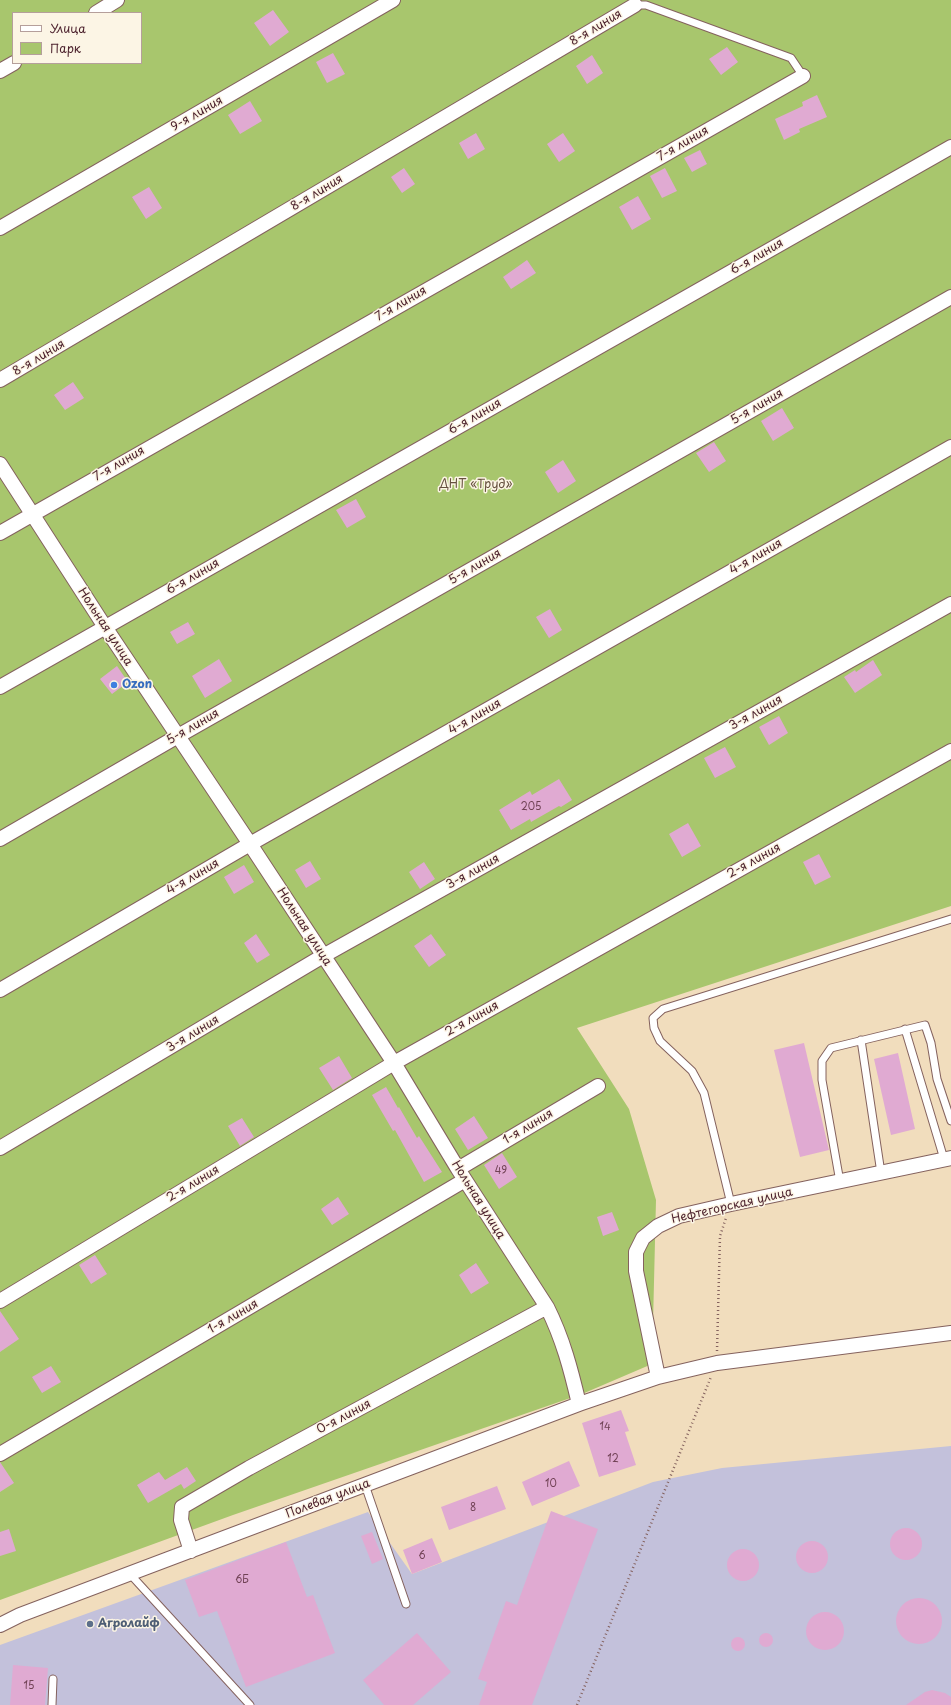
<!DOCTYPE html>
<meta charset="utf-8">
<style>
body{margin:0}
#map{position:relative;width:951px;height:1705px;overflow:hidden;background:#f1ddbd;font-family:"Playpen Sans",sans-serif}
canvas{display:block}
.legend{position:absolute;left:12px;top:12px;width:130px;height:52px;box-sizing:border-box;background:#fcf5e5;border:1px solid #b59f9b;margin:0;padding:5px 7px;list-style:none;font-size:12px;color:#4a1f2b}
.legend li{display:flex;align-items:center;gap:8px;height:20px}
.legend b{width:20px;border:1px solid #b59f9b}
</style>
<div id="map">
<canvas width="951" height="1705"></canvas>
<ul class="legend">
<li><b style="height:5px;background:#fff"></b>Улица</li>
<li><b style="height:11px;background:#a8c66d"></b>Парк</li>
</ul>
</div>
<script>
const ctx = document.querySelector('canvas').getContext('2d');
ctx.lineJoin = 'round';
function fillPath(path, color) {
  ctx.fillStyle = color;
  ctx.fill(path, 'evenodd');
}
function trace(path, color, width, dash) {
  ctx.strokeStyle = color;
  ctx.lineWidth = width;
  ctx.lineCap = dash ? 'butt' : 'round';
  ctx.setLineDash(dash || []);
  ctx.stroke(path);
}
function label(font, color, halo, rows, align = 'center') {
  ctx.font = font + ' "Playpen Sans",sans-serif';
  ctx.lineWidth = 3;
  ctx.setLineDash([]);
  ctx.textBaseline = 'middle';
  ctx.strokeStyle = halo;
  ctx.fillStyle = color;
  for (const [text, x, y, turn = 0] of rows) {
    ctx.save();
    ctx.translate(x, y);
    ctx.rotate((+turn || 0) * Math.PI / 180);
    ctx.textAlign = isNaN(turn) ? turn : align;
    if (halo) ctx.strokeText(text, 0, 0);
    ctx.fillText(text, 0, 0);
    ctx.restore();
  }
}
const industrial = new Path2D(`
 M951,1446V1705H0V1645L368,1512L412,1574L653,1482L722,1468Z`);
const green = new Path2D(`
 M0,0H951V906L577,1028L629,1109L656,1200L652,1364L582,1394L233,1515L0,1600ZM13,13H141V63H13Z`);
const building = new Path2D(`
 M273,10L289,32L270,46L254,23Z
 M727,47L738,62L721,75L709,59Z
 M333,53L345,74L327,83L316,62Z
 M592,55L603,73L587,84L576,66Z
 M817,95L827,117L799,129L800,132L784,140L775,119L803,106L802,102Z
 M250,101L262,121L240,134L228,115Z
 M476,133L485,149L468,159L459,143Z
 M563,133L575,151L559,162L547,144Z
 M700,150L707,164L692,172L684,158Z
 M404,168L415,184L402,193L391,177Z
 M665,168L677,191L662,198L650,176Z
 M149,187L162,208L146,219L132,197Z
 M638,196L651,219L632,230L619,207Z
 M527,260L536,273L511,289L503,277Z
 M73,382L84,398L65,410L54,395Z
 M782,408L794,428L773,441L761,421Z
 M714,442L726,461L709,472L696,453Z
 M563,460L576,481L558,493L545,472Z
 M356,499L366,517L347,528L336,510Z
 M550,609L562,630L549,638L536,617Z
 M188,622L195,634L177,644L170,632Z
 M219,659L232,681L205,698L192,676Z
 M873,660L882,675L855,693L844,677L855,670L856,672Z
 M117,666L128,682L112,694L100,679Z
 M779,716L788,733L769,745L759,727Z
 M725,747L736,767L715,778L704,758Z
 M559,779L572,800L561,807L559,806L531,822L530,819L511,830L499,810L530,791L532,795Z
 M688,823L701,846L682,857L669,834Z
 M819,854L831,877L815,885L803,862Z
 M310,861L321,879L306,888L295,870Z
 M424,862L435,879L420,889L409,872Z
 M244,865L254,882L234,894L224,877Z
 M256,934L270,955L257,963L244,943Z
 M431,934L446,955L429,967L414,946Z
 M804,1043L829,1150L800,1157L774,1050Z
 M898,1053L915,1129L891,1135L874,1059Z
 M339,1056L352,1078L333,1090L319,1068Z
 M386,1087L398,1108L399,1107L417,1138L419,1136L442,1172L424,1182L395,1130L393,1131L372,1095Z
 M474,1116L488,1138L468,1150L455,1129Z
 M242,1118L254,1137L240,1146L228,1126Z
 M502,1153L517,1177L499,1189L484,1165Z
 M338,1197L349,1214L332,1225L321,1209Z
 M612,1212L619,1230L603,1236L597,1217Z
 M95,1255L107,1274L91,1284L79,1265Z
 M476,1263L489,1283L471,1294L459,1275Z
 M0,1311L19,1339L0,1352Z
 M51,1366L61,1382L42,1393L32,1377Z
 M621,1410L629,1431L625,1432L636,1465L599,1477L582,1423Z
 M569,1461L580,1486L532,1506L522,1482Z
 M0,1462L14,1483L0,1492Z
 M187,1467L196,1481L184,1489L181,1484L148,1503L137,1485L159,1472L165,1480Z
 M497,1486L506,1509L449,1530L441,1507Z
 M551,1511L598,1529L532,1705H479L487,1682L478,1679L506,1601L517,1605Z
 M890 1544a16 16 0 1 1 32 0a16 16 0 1 1-32 0Z
 M9,1529L16,1551L0,1556V1532Z
 M372,1532L383,1559L372,1564L361,1536Z
 M432,1538L442,1562L412,1574L403,1550Z
 M796 1557a16 16 0 1 1 32 0a16 16 0 1 1-32 0Z
 M286,1542L307,1597L313,1595L335,1653L246,1687L217,1611L199,1617L185,1580Z
 M727 1565a16 16 0 1 1 32 0a16 16 0 1 1-32 0Z
 M896 1621a23 23 0 1 1 46 0a23 23 0 1 1-46 0Z
 M806 1631a19 19 0 1 1 38 0a19 19 0 1 1-38 0Z
 M417,1633L451,1672L413,1705H384L363,1680Z
 M759 1640a7 7 0 1 1 14 0a7 7 0 1 1-14 0Z
 M731 1644a7 7 0 1 1 14 0a7 7 0 1 1-14 0Z
 M13,1665L48,1668L45,1705H10Z
 M932,1690L945,1693L951,1697V1705H906L925,1692Z`);
const path = new Path2D(`
 M717,1351L720,1236L726,1218
 M577,1705L711,1377`);
const lane = new Path2D(`
 M633,3L635,5H646L791,58L803,76
 M905,1029L944,1159
 M861,1040L881,1173
 M840,1182L822,1080V1061L831,1048L925,1025L931,1043L937,1079L951,1121
 M731,1204L704,1093L692,1071L660,1041L654,1028L653,1018L663,1009L951,919
 M365,1485L406,1604
 M130,1574L250,1705
 M52,1705L53,1679`);
const street = new Path2D(`
 M96,13L117,0
 M0,71L14,63
 M0,228L393,0
 M0,380L635,5
 M0,464L105,627L250,844L394,1063L458,1169L547,1307C563,1339 571,1370 579,1404
 M0,533L803,76
 M0,687L951,147
 M0,839L178,736L951,297
 M0,990L250,844L951,447
 M0,1148L323,956L951,604
 M458,1169L598,1086
 M0,1301L394,1063L951,751
 M658,1377L636,1271V1252L643,1238L658,1226L679,1216L731,1204L951,1158
 M0,1454L465,1180
 M191,1551L181,1520L182,1507L249,1468L547,1307
 M0,1625L20,1615L579,1404L658,1377L717,1363L951,1333`);
const markers = [
 [114,685,4,"#3f7fe0"],
 [90,1624,4,"#5c6f8a"]
];
const numberNames = [
 ["205",531,807],
 ["49",501,1171],
 ["14",605,1427],
 ["12",613,1459],
 ["10",551,1484],
 ["8",473,1508],
 ["6",422,1556],
 ["6Б",242,1580],
 ["15",29,1686]
];
const streetNames = [
 ["8-я линия",596,28,-31],
 ["9-я линия",197,114,-30],
 ["7-я линия",683,144,-30],
 ["8-я линия",317,193,-31],
 ["6-я линия",757,257,-30],
 ["7-я линия",401,304,-30],
 ["8-я линия",39,358,-31],
 ["5-я линия",757,407,-30],
 ["6-я линия",475,417,-30],
 ["7-я линия",119,464,-30],
 ["4-я линия",756,557,-30],
 ["5-я линия",475,567,-30],
 ["6-я линия",193,577,-30],
 ["Нольная улица",105,627,57],
 ["3-я линия",756,713,-29],
 ["4-я линия",475,717,-30],
 ["5-я линия",193,727,-30],
 ["2-я линия",754,861,-29],
 ["3-я линия",473,872,-29],
 ["4-я линия",193,877,-30],
 ["Нольная улица",304,927,57],
 ["2-я линия",472,1019,-29],
 ["3-я линия",193,1034,-31],
 ["1-я линия",528,1127,-31],
 ["2-я линия",193,1184,-31],
 ["Нольная улица",478,1200,58],
 ["Нефтегорская улица",732,1206,-13],
 ["1-я линия",233,1317,-30],
 ["0-я линия",344,1417,-28],
 ["Полевая улица",328,1499,-21]
];
const parkNames = [
 ["ДНТ «Труд»",476,485]
];
const shopNames = [
 ["Ozon",122,685]
];
const serviceNames = [
 ["Агролайф",98,1624]
];
fillPath(industrial, '#c3c1db');
fillPath(green, '#a8c66d');
fillPath(building, '#e0aad2');
trace(lane, '#84625e', 9);
trace(street, '#84625e', 16);
trace(path, '#84625e', 2.5, [1, 3]);
trace(lane, '#fff', 7);
trace(street, '#fff', 14);
for (const [x, y, r, color] of markers) {
  const dot = new Path2D();
  dot.arc(x, y, r, 0, 2 * Math.PI);
  ctx.fillStyle = color;
  ctx.fill(dot);
  trace(dot, '#fcf5e5', 1.5);
}
label('10px', '#704255', null, numberNames);
label('12px', '#4a1f2b', '#fcf5e5', streetNames);
label('12px', '#66513f', '#fcf5e5', parkNames);
label('bold 12px', '#366cbe', '#fcf5e5', shopNames, 'left');
label('bold 12px', '#4e5e75', '#fcf5e5', serviceNames, 'left');
</script>
